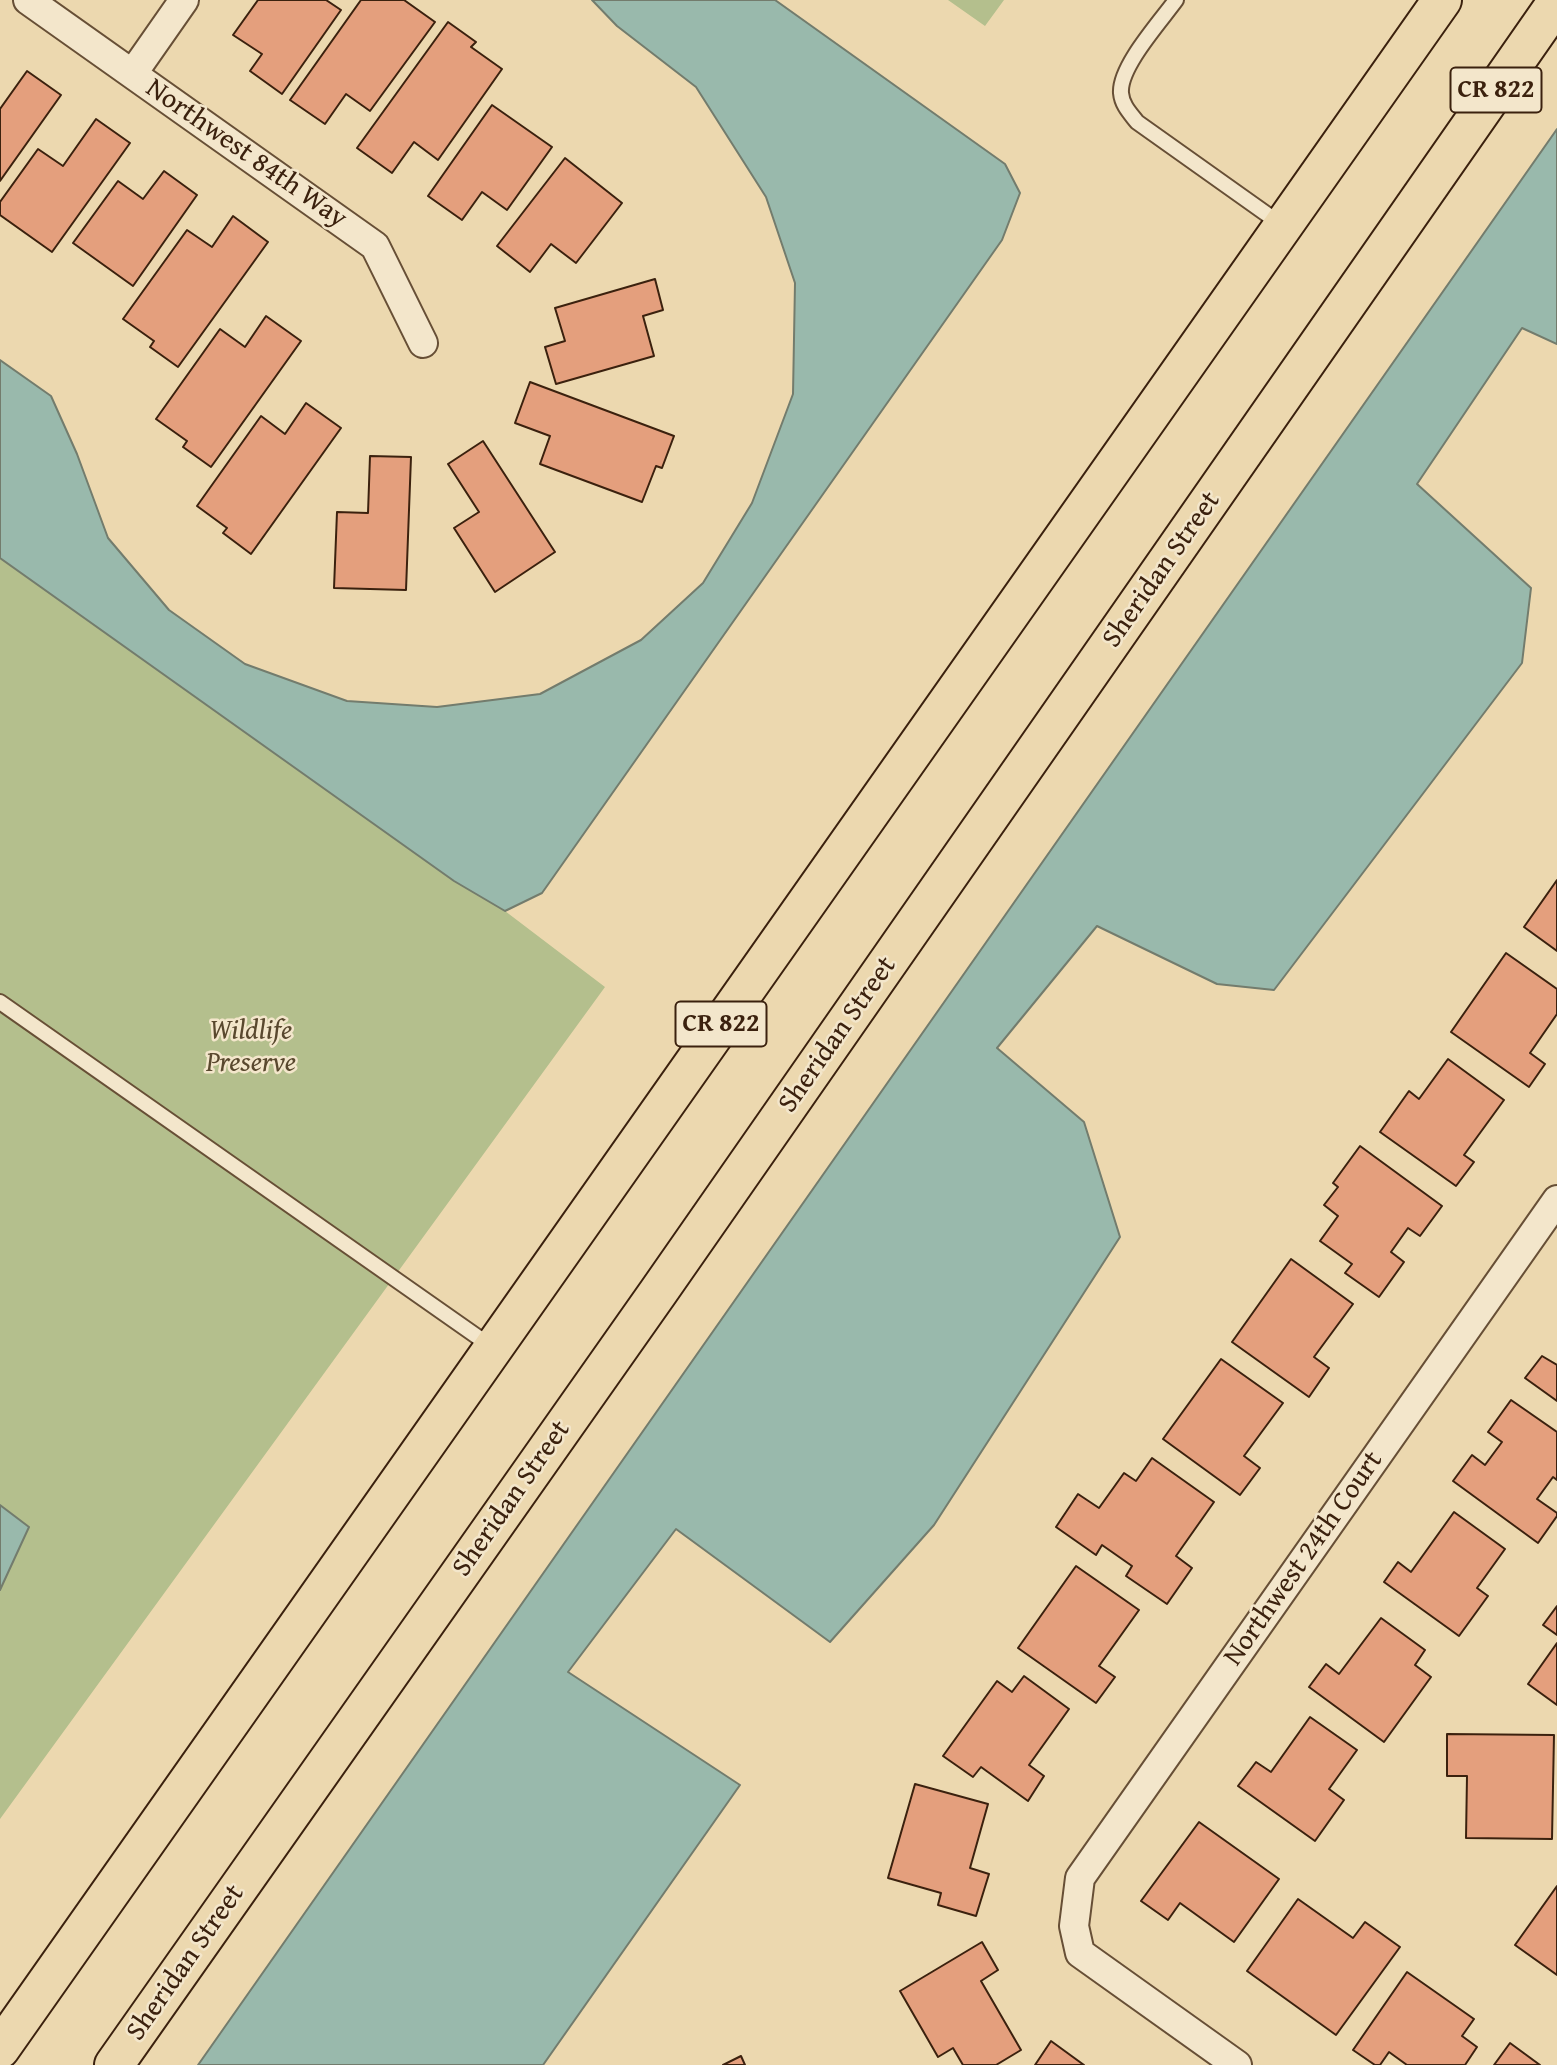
<!DOCTYPE html>
<style>
body{margin:0}
canvas{display:block;background:#ecd8af}
</style>
<canvas width="1557" height="2065"></canvas>
<script>
const ctx = document.querySelector('canvas').getContext('2d');
ctx.lineJoin = 'round';
function fillPath(path, color) {
  ctx.fillStyle = color;
  ctx.fill(path, 'evenodd');
}
function trace(path, color, width, dash) {
  ctx.strokeStyle = color;
  ctx.lineWidth = width;
  ctx.lineCap = dash ? 'butt' : 'round';
  ctx.setLineDash(dash || []);
  ctx.stroke(path);
}
function label(font, color, halo, rows, align = 'center') {
  ctx.font = font + ' "Gentium Book Plus",serif';
  ctx.lineWidth = 5;
  ctx.setLineDash([]);
  ctx.textBaseline = 'middle';
  ctx.strokeStyle = halo;
  ctx.fillStyle = color;
  for (const [text, x, y, turn = 0] of rows) {
    ctx.save();
    ctx.translate(x, y);
    ctx.rotate((+turn || 0) * Math.PI / 180);
    ctx.textAlign = isNaN(turn) ? turn : align;
    if (halo) ctx.strokeText(text, 0, 0);
    ctx.fillText(text, 0, 0);
    ctx.restore();
  }
}
const green = new Path2D(`
 M948,0H1004L985,26Z
 M0,558L454,881L505,911L605,987L0,1819Z`);
const water = new Path2D(`
 M592,0H775L1005,164L1020,193L1002,240L542,893L505,911L454,881L0,558V360L51,396L77,454L108,538L169,610L245,664L347,701L437,707L540,694L641,640L703,583L752,503L793,394L795,283L766,197L696,87L617,26Z
 M1557,129V344L1522,328L1417,484L1531,588L1522,663L1274,990L1217,984L1097,926L997,1048L1084,1122L1120,1237L934,1525L830,1642L676,1529L568,1672L740,1785L543,2065H198Z
 M0,1505L29,1527L0,1590Z`);
const building = new Path2D(`
 M258,0H326L341,10L282,94L250,71L262,54L233,35Z
 M361,0H404L435,22L370,111L346,94L325,124L290,100Z
 M448,22L476,42L471,47L502,69L438,160L414,142L392,173L357,148Z
 M27,71L61,95L0,181V109Z
 M492,105L552,147L507,210L482,192L462,220L428,196Z
 M96,119L130,143L52,252L0,215V202L38,149L63,166Z
 M565,158L622,203L576,263L551,244L530,272L497,246Z
 M164,171L197,195L133,286L73,243L118,181L143,199Z
 M233,216L268,242L178,367L150,347L154,341L123,319L187,230L212,247Z
 M655,279L663,310L643,316L654,356L556,384L545,347L565,341L555,308Z
 M266,316L301,341L211,467L183,447L187,441L156,419L220,329L245,347Z
 M530,382L674,436L662,468L656,466L642,502L540,464L550,436L515,423Z
 M306,403L341,428L251,554L223,533L227,528L197,506L261,416L285,434Z
 M483,441L555,552L495,592L454,528L479,512L448,464Z
 M370,456L411,457L406,590L334,588L337,512L368,513Z
 M1557,880V951L1524,927Z
 M1506,953L1557,989V1014L1530,1053L1545,1064L1529,1087L1451,1032Z
 M1448,1059L1504,1100L1464,1155L1474,1162L1456,1186L1380,1132L1409,1091L1419,1099Z
 M1360,1146L1442,1206L1420,1236L1408,1228L1391,1252L1404,1262L1379,1297L1345,1273L1352,1264L1320,1241L1338,1216L1324,1205L1338,1187L1333,1183Z
 M1291,1259L1353,1304L1314,1357L1329,1368L1309,1397L1232,1342Z
 M1542,1356L1557,1365V1401L1525,1378Z
 M1221,1359L1283,1403L1244,1456L1260,1468L1240,1495L1163,1439Z
 M1511,1400L1557,1432V1480L1553,1477L1537,1499L1557,1513V1516L1538,1543L1453,1481L1472,1455L1485,1465L1502,1442L1488,1432Z
 M1152,1458L1214,1502L1176,1556L1192,1568L1167,1604L1126,1576L1132,1566L1102,1545L1096,1555L1056,1527L1078,1494L1099,1508L1124,1473L1136,1481Z
 M1454,1512L1505,1549L1477,1588L1488,1596L1459,1636L1384,1582L1398,1562L1411,1572Z
 M1076,1566L1139,1610L1099,1666L1115,1677L1096,1703L1018,1648Z
 M1557,1606V1635L1543,1625Z
 M1381,1618L1425,1650L1415,1665L1431,1677L1384,1742L1309,1687L1326,1664L1339,1674Z
 M1557,1643V1705L1528,1684Z
 M1024,1676L1069,1709L1029,1765L1044,1776L1028,1801L981,1767L973,1777L943,1756L997,1681L1012,1692Z
 M1310,1717L1357,1750L1329,1789L1344,1800L1315,1841L1238,1786L1256,1762L1271,1772Z
 M1447,1734L1554,1735L1552,1839L1466,1838L1467,1776H1447Z
 M915,1784L988,1804L970,1868L989,1874L976,1916L938,1905L941,1893L888,1878Z
 M1199,1822L1279,1879L1234,1942L1180,1903L1168,1920L1141,1901Z
 M1557,1886V1975L1515,1945Z
 M1298,1899L1353,1938L1365,1922L1400,1947L1336,2035L1247,1971Z
 M982,1942L998,1970L981,1981L1021,2050L996,2065H963L953,2048L938,2057L900,1991Z
 M1407,1972L1474,2019L1462,2036L1477,2047L1465,2065H1407L1389,2052L1380,2065H1375L1353,2050Z
 M1051,2041L1084,2065H1035Z
 M1510,2043L1540,2065H1494Z
 M741,2056L745,2065H723Z`);
const lane = new Path2D(`
 M1176,0C1160,22 1119,67 1121,93C1122,105 1130,113 1137,122L1282,225
 M0,1002L492,1347`);
const street = new Path2D(`
 M28,0L375,246L423,343
 M133,73L184,0
 M1237,2065L1080,1953L1074,1926L1080,1878L1557,1200`);
const primary = new Path2D(`
 M0,2049L1442,0
 M114,2065L659,1291L1557,2`);
const shields = [
 [1496,90,91],
 [721,1024,91]
];
const shieldNames = [
 ["CR 822",1496,90],
 ["CR 822",721,1024]
];
const streetNames = [
 ["Northwest 84th Way",246,154,35],
 ["Sheridan Street",1162,570,-55],
 ["Sheridan Street",838,1035,-55],
 ["Sheridan Street",512,1499,-55],
 ["Northwest 24th Court",1304,1559,-55],
 ["Sheridan Street",186,1963,-55]
];
const parkNames = [
 ["Wildlife",251,1032],
 ["Preserve",251,1064]
];
fillPath(green, '#b4bf8d');
fillPath(water, '#99b9ac');
trace(water, '#737c6d', 2);
fillPath(building, '#e49f7d');
trace(building, '#3b210e', 2);
trace(lane, '#674f36', 18);
trace(street, '#674f36', 32);
trace(primary, '#3b210e', 42);
trace(lane, '#f3e6cb', 14);
trace(street, '#f3e6cb', 28);
trace(primary, '#ecd8af', 38);
for (const [x, y, w] of shields) {
  const box = new Path2D();
  box.roundRect(x - w / 2, y - 22.5, w, 45, 5);
  ctx.fillStyle = '#f3e6cb';
  ctx.fill(box);
  trace(box, '#3b210e', 2);
}
label('bold 26px', '#3b210e', null, shieldNames);
label('28px', '#3b210e', '#f3e6cb', streetNames);
label('italic 28px', '#59482e', '#f3e6cb', parkNames);
</script>
